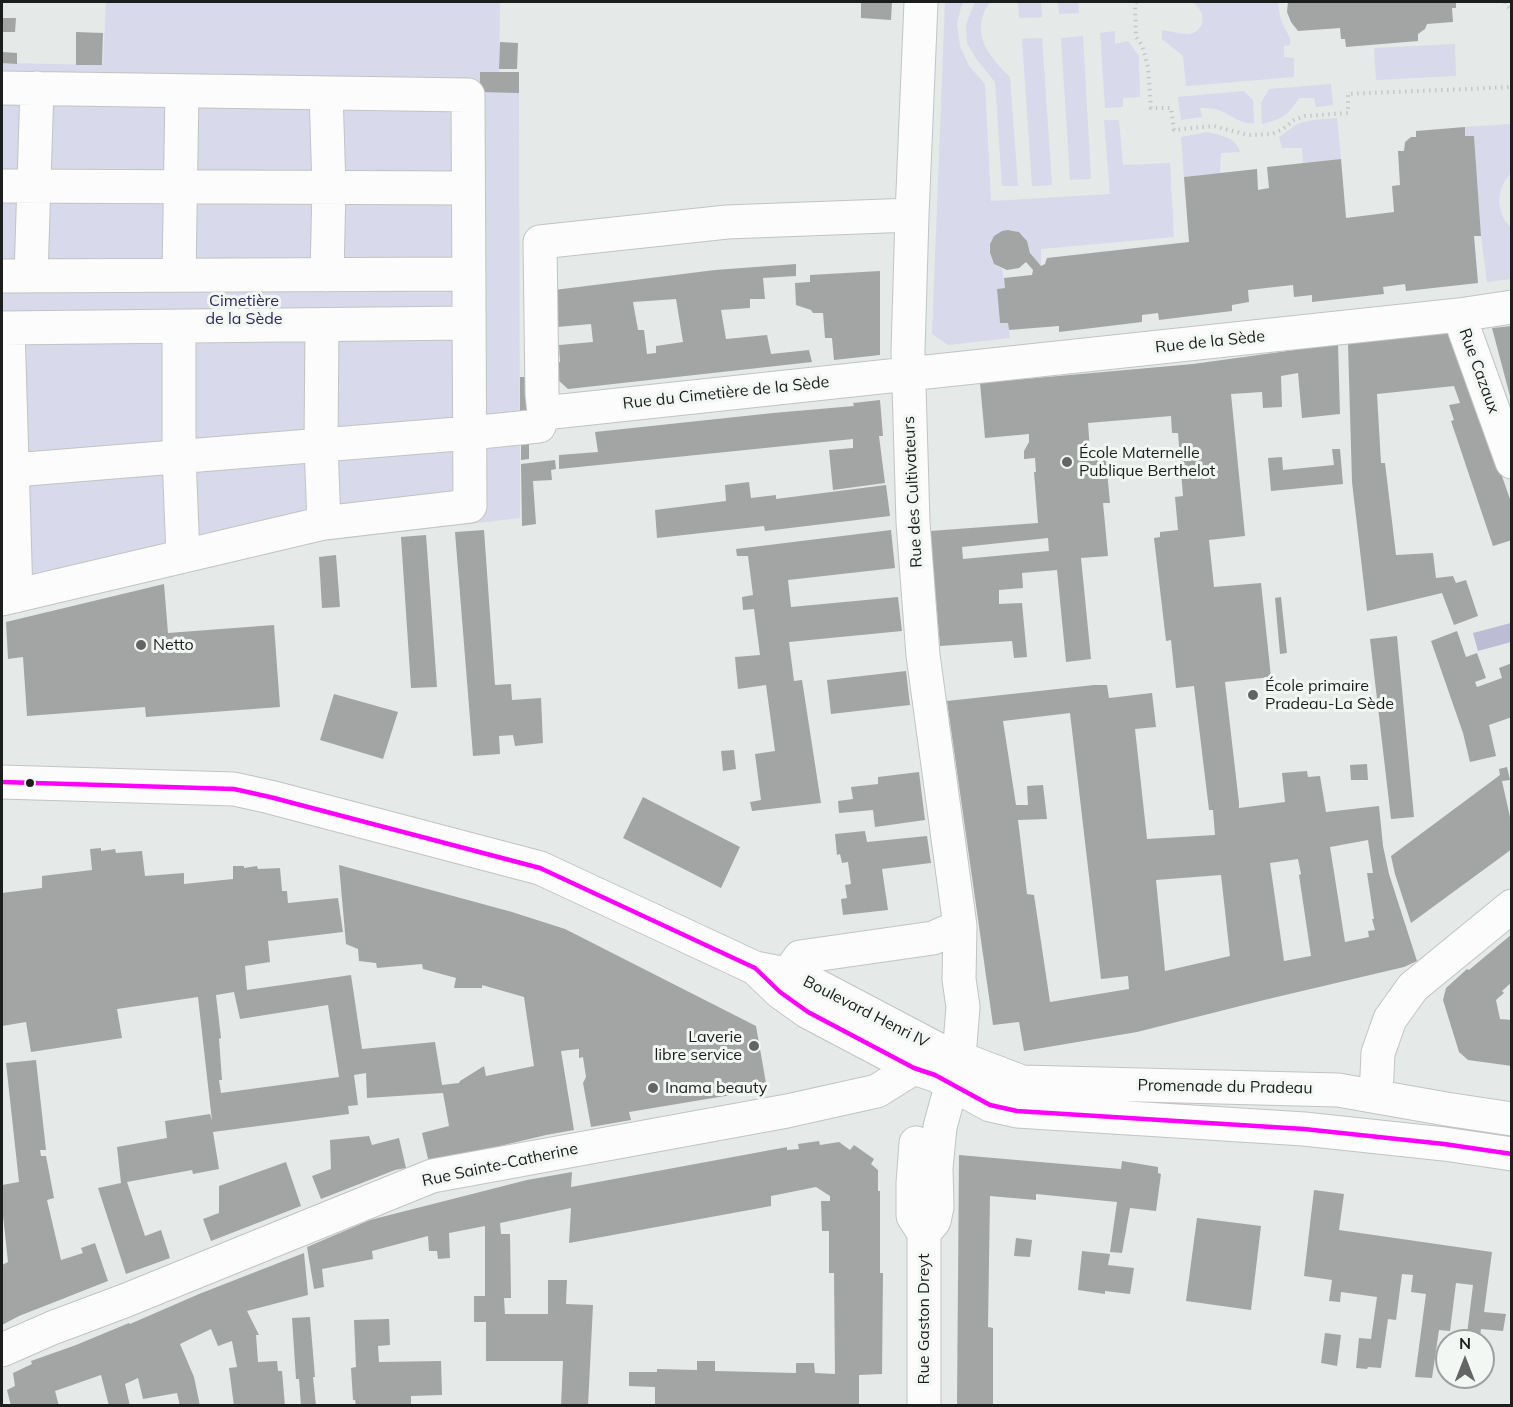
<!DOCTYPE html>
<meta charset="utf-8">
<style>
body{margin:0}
#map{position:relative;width:1513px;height:1407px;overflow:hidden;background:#e5e9e7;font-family:Mulish,sans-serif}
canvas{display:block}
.frame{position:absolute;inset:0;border:3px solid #1c1e1d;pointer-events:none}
.north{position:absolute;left:1435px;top:1329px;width:60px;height:60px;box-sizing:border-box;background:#f2f7f4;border:2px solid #9ca09e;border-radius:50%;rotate:0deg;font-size:16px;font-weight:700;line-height:24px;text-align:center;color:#1c1e1d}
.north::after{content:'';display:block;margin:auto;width:21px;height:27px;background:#626564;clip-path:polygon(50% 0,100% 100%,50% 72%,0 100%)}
</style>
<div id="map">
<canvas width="1513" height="1407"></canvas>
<div class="frame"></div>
<div class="north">N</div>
</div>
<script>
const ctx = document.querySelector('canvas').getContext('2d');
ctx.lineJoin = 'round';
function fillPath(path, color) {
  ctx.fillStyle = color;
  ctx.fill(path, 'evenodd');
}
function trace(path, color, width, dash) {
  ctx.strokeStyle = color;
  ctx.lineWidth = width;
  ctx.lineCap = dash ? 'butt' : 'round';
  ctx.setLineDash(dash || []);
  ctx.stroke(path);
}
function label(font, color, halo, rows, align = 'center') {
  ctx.font = font + ' Mulish,sans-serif';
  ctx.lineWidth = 6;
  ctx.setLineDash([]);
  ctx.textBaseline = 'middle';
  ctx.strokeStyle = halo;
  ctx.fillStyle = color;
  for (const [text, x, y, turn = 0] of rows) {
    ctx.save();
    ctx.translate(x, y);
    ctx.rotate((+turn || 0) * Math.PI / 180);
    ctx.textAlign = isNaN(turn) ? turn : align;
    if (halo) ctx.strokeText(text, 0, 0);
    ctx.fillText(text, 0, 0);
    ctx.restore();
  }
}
const green = new Path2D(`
 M106,2H500L499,72H519L520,518L317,542L2,616V63L103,65Z
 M945,2H964L961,7L957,24L960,46L969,66L985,84L991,201L1110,194L1104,120H1119L1123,165L1170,163L1174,237L1041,249V266C1038,262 1034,259 1032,255C1027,247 1029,240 1021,234C1010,225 993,232 990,245C988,252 991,258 994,264L1002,269L1005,288L997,289L1000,323H1008L1010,338L948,345L932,334Z
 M975,2H990C969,32 988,56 1010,77L1018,186H1002L995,82L977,60L967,43L966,24Z
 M1018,2H1041L1042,17L1019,18Z
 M1058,2H1078L1079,13L1059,14Z
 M1191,2H1278C1279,10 1280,19 1284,27C1288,35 1291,36 1290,45L1284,46V57L1294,58V77L1186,86L1183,56L1162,39V30C1170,31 1186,36 1193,33C1208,27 1204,7 1191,2Z
 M1115,31V44L1128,41L1139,56L1140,97L1123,98V107L1105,108L1100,33Z
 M1083,36L1091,179L1070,180L1061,38Z
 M1042,38L1052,185L1032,186L1022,39Z
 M1455,44L1456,76L1376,80L1374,48Z
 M1331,84L1333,105L1316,107L1314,98H1299C1287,116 1284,118 1262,124L1261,103L1269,89Z
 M1244,91L1253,100L1254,123C1241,125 1232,115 1221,111C1214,108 1208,108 1200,108L1202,117L1181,120L1178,97Z
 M1337,118L1341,159L1303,163L1302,148H1282L1279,137L1297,124L1312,120Z
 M1511,124C1511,135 1513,163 1511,172C1509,176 1505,180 1503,184C1496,200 1499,216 1511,228V279L1487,282L1481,236L1474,137L1465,136V127Z
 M1208,132C1222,136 1236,137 1240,152L1221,153L1220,173L1184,177L1181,137Z`);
const water = new Path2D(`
 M1511,623V642L1478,651L1473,633Z`);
const building = new Path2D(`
 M861,2H892L891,20L861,18Z
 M1288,2H1456V8H1452L1453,22L1427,24L1425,29L1418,34V41L1346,47L1345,39H1341L1340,28L1298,31L1291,22L1287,12Z
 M2,18H16L15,32H2Z
 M76,32L103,33L102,65H76Z
 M500,42L518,43L517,69H499Z
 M2,52L17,53V64L2,63Z
 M480,72H519V93L480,92Z
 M1465,127V136H1474L1481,236H1474L1478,283L1406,291L1405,284L1383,287L1384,294L1312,302V295L1294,297L1293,285L1248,290L1249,302L1232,305V311L1159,320L1158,313L1142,315V322L1059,332V326L1009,330L1008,323H1000L997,289L1005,288L1004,278L1032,275L1033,270L1026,262L1019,268L1007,270L994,264L990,253V244L994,236L1002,231L1008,230L1019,232L1027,241L1030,253L1041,266L1045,264L1047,258L1189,242L1184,177L1257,169L1258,190L1269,188L1267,167L1341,159L1346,218L1394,212L1392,186L1400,185L1398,151H1404L1405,142L1411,137H1416V131Z
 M796,264V276L763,278L765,299H750V308L721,310L726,339L767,335L771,354L809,350L812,362L568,389L557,379L556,363L560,362L559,345L593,342L591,324L557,327L554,290L715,270ZM676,299L683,342L656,346V353L647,354L644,330H638L633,302Z
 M880,271V355L834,360L832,338H825L823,313H813L811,310L796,305L795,283L810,282V275Z
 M1512,326V400H1511L1492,328Z
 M1452,332L1512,505V540L1493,546L1451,421L1454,420L1449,405L1460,403L1454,386L1377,394L1381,463H1385L1396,555L1433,553L1436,578L1453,576L1456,583L1466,580L1478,616L1454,625L1442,593L1367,611L1352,482L1348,343Z
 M1338,344L1340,414L1302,418L1298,373L1281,376L1282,407L1263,408L1262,392L1231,394L1245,536L1209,540L1214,587L1261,583L1271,677L1225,682L1239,803V808L1285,802L1282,773L1307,771L1308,777L1320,776L1326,812L1379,806L1383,846L1389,874L1417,961L1404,967L1264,1000L1137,1032L1024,1051L1019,1022L993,1025L947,701L1094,685H1107L1109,698L1152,693L1156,727L1135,729L1147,839L1215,835L1213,810H1209L1194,686L1176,688L1171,640L1166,641L1154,538L1160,537V532L1178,530L1175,497L1183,496L1178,433H1172L1171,416L1088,423L1090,451L1105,450L1110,503H1103L1108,556L1081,558L1091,659L1066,662L1057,570L1022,573L1023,588L999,590V604L1022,603L1027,657L1014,658L1012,641L940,646L930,531L1038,523L1034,472H1036L1035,458L1024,459V451L1029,442V434L985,438L980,383L1193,364ZM1048,538L1049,551L963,559L962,547ZM1070,713L1101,979L1128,976L1129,989L1050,1002L1034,895L1027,894L1018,820L1047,819L1043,785L1027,786L1028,805H1016L1003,721ZM1368,840L1373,873H1367L1374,919H1372L1375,930L1368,931L1369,937L1345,942L1330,847ZM1298,859L1301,874L1299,875L1311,956L1284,961L1270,863ZM1221,875L1230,956L1165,971L1156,880Z
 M520,377H529L530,416L520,417Z
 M880,400L883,436H879L885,483L833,490L829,450L853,448V439L559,469V455L598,452L595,432L773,413L854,406L853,403Z
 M529,439V459L521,460V440Z
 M1332,449H1340L1343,484L1271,491L1268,458L1282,457L1283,470L1334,465Z
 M555,460L556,469L551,470L552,480L533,481L536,524L522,526L521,464Z
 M749,482L751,498L776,495V499L886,485L890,516L765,531L764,526L657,538L655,510L726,501L725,485Z
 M484,530L495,685L511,684L512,700L541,698L543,743L515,746L513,735L499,736L500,754L473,756L455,532Z
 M891,530L895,568L788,580L791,607L898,597L902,631L789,642L794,681L802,680L821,803L752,811L750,802L761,800L755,754L775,751L766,685L738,689L735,657L760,655L754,609L743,610L742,597L753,595L748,556H737L736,549Z
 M426,535L437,687L411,688L401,537Z
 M336,555L340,607L322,608L319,557Z
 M164,584L168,633L274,625L280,707L146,717L145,707L27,716L23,657L8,659L6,622Z
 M1281,597L1287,653L1280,654L1275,598Z
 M1457,631L1466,657L1477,653L1486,678L1475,682L1477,687L1502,678L1499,668L1512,663V717L1489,725L1496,756L1470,762L1463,733L1431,641Z
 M1397,636L1414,817L1391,819L1370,639Z
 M906,671L910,705L831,714L827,680Z
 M334,694L398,712L383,759L320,740Z
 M734,750L736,769L723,771L721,751Z
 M1367,764L1368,780H1351L1350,765Z
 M1507,767L1510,780L1502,781L1512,826V849L1411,923L1395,874L1391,856L1500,775L1499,769Z
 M919,772L925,820L875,827L873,810L839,813L838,801L853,799L851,787L878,784V777Z
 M643,797L740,847L721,888L623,838Z
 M865,831L867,842L927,836L931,863L882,869L888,910L843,915L841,899L847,898L845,885L851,884L848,862L842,863L840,854L837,855L835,834Z
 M101,848V851L115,849L116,853L142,851L145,876L184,873V884L233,879V866H244V868L257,866L258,869L280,868L282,891H287L288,903L338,898L343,932L268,941L270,962L245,966L247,990L351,975L362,1049L435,1042L442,1085L459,1083L460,1081L484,1066L486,1076L534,1066L524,997L482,985V988H454L456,978L423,969L422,964L377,968L376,963L359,961L358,949L346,944L339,865L512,912L565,929L756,1026L767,1089L629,1112L631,1120L591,1127L583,1083L586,1077L583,1057L579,1058V1049L561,1051L574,1130L546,1135L429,1163L422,1133L449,1126L443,1093L367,1098L366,1073L354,1075L358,1105L348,1106L349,1114L213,1132L219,1169L193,1174L192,1170L127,1182L145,1236L161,1230L170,1258L126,1274L98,1188L121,1183L117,1147L167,1138L165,1121L210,1114L212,1121L198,997L117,1009L122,1038L31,1052L26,1022L2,1026V893L42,888V876L92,870L90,849ZM234,992L240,1019L328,1005L339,1077L221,1093L219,1080H222L219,1039L221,1038L216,995Z
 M1512,934V982L1502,991L1504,993L1496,1000L1500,1019L1512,1020V1066L1468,1060L1459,1052L1443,1000L1446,988L1467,969L1469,970Z
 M36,1060L46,1150H40L41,1156H46L54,1198L47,1200L61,1260L83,1253L81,1248L95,1243L108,1281L19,1316L2,1325V1265L8,1262L2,1206V1185L19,1182L6,1063Z
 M369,1136L372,1145L399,1138L406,1168L395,1170L321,1199L312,1176L331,1169L330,1140Z
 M819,1141L820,1145L839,1142L850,1150L854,1145L874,1159L871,1164L878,1170V1191H880V1273H883L882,1374L859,1375V1406H655V1387L629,1386V1372H657V1369L697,1370V1361H715V1371L796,1373V1363H814L815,1373L835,1374L834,1273H829V1231H822L821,1201H830V1196L816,1187L771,1196V1206L569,1243L571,1208L500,1223L501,1234H510L511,1298H504L505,1314H548V1280H567L566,1304L593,1305L588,1406H561L563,1361H486V1322H474V1296H485V1226L449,1233L450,1258L438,1259L437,1251H429L428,1236L372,1251L373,1259L322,1269L324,1287L314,1289L307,1247L370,1220L527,1180L572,1172L571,1187L787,1147V1150L799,1149L798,1144Z
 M959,1155L1121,1169L1122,1161L1158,1167V1173L1161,1174L1156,1211L1130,1208L1122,1253L1110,1252L1117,1202L1036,1194V1200L990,1196L988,1327L993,1328V1406H957Z
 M286,1162L301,1206L211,1241L203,1219L219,1213V1186Z
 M1314,1190L1344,1194L1339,1230L1492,1252L1484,1312L1506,1314L1503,1331L1481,1329L1480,1336L1467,1334L1473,1285L1456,1283L1450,1331L1439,1330L1432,1378L1415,1377L1426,1294L1411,1292L1413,1275L1402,1274L1396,1320L1388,1319L1381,1368L1368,1367L1367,1369L1356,1368L1359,1338L1371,1339L1377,1297L1341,1292L1340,1302L1329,1301L1332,1280L1304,1276Z
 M1197,1218L1261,1226L1251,1310L1186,1301Z
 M1016,1238L1032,1240L1030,1257L1014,1256Z
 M1082,1251L1110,1254L1108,1265L1134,1268L1130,1294L1105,1291V1294L1078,1290Z
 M304,1253L308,1295L247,1311L259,1335H256L258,1362L277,1361L278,1371H282L285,1406H234L229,1368L237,1367L232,1341L218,1346L211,1329L180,1344L194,1377L200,1406H180L177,1393L143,1399L138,1378L125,1384L130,1406H109L101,1375L55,1391L59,1406H11L7,1390L15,1386L13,1373L32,1364L31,1361L76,1345L129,1323L130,1324L199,1294Z
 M310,1317L315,1377H313L316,1406H301L299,1379H296L292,1318Z
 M389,1319L390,1345L378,1346L379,1362L441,1361L442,1395L411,1396V1406H356L355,1400H353L351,1368L356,1367L354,1320Z
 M1325,1333L1341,1335L1337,1366L1321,1363Z`);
const path = new Path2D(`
 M1136,2L1135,4L1136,37L1142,45L1148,67L1151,108H1171L1174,130L1214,126L1248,135L1272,134L1283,129L1294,120L1305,116L1348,113V94L1512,87
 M1505,2V4L1512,11`);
const minor = new Path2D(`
 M921,2L912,215L908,352L913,522L923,655L960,926L959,979L963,1007L959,1057L940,1127L936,1168L937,1207L934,1221L924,1233
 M2,88L468,95L470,506L324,523L2,599
 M326,93L329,187L327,275
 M2,186L468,188
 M179,275L182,91
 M2,276L469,274
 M31,276L37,88
 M1459,315L1512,462
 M322,325L321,445L324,523
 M179,327V456L183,556
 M2,328L469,323
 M8,328L16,596
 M544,413L1459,315L1512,307
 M2,471L470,433L539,426L544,413L542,394L540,242L727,222L912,215
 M2,782L234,789L270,797L540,868L755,968L791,975L812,983L941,1051L1022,1082L1338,1090L1446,1109L1512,1119
 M755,968L780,992L808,1012L914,1068L935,1075L990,1105L1017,1111L1304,1129L1444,1144L1512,1154
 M791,975L793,967L800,957L933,938L960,926
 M1376,1096L1378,1053L1390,1019L1413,987L1512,906
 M916,1143L913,1183V1216L924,1233V1406
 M2,1350L52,1328L124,1301L432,1176L787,1111L877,1091L941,1051`);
const bus1 = new Path2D(`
 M2,782L234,789L270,797L540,868L755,968L780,992L808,1012L914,1068L935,1075L990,1105L1017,1111L1304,1129L1444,1144L1512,1154`);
const markers = [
 [1067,462,6,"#626564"],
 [141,645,6,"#626564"],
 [1253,695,6,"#626564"],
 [30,783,5,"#1c1e1d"],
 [754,1046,6,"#626564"],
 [653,1088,6,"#626564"]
];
const parkNames = [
 ["Cimetière",244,301],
 ["de la Sède",244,319]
];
const streetNames = [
 ["Rue de la Sède",1210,342,-6],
 ["Rue Cazaux",1479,371,70],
 ["Rue du Cimetière de la Sède",726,393,-6],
 ["Rue des Cultivateurs",913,492,-93],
 ["Boulevard Henri IV",866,1012,27],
 ["Promenade du Pradeau",1225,1087,1],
 ["Rue Sainte-Catherine",500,1165,-12],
 ["Rue Gaston Dreyt",924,1319,-90]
];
const poiNames = [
 ["École Maternelle",1079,453],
 ["Publique Berthelot",1079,471],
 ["Netto",153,645],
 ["École primaire",1265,686],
 ["Pradeau-La Sède",1265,704],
 ["Laverie",742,1037,"right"],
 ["libre service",742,1055,"right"],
 ["Inama beauty",665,1088]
];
fillPath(green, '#d8d9ea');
fillPath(water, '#bcbcd5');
fillPath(building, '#a2a5a4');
trace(minor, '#c1c4c2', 35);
trace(path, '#c7c7c7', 4, [1.5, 4.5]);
trace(minor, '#fbfcfb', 33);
trace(bus1, '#f0f', 4.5);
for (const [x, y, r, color] of markers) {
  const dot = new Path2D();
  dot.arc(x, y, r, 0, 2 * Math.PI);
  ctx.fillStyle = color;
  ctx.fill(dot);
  trace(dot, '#f2f7f4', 2);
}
label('16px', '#302959', '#f2f7f4', parkNames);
label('16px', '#1c1e1d', '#f2f7f4', streetNames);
label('16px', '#1c1e1d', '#f2f7f4', poiNames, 'left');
</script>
